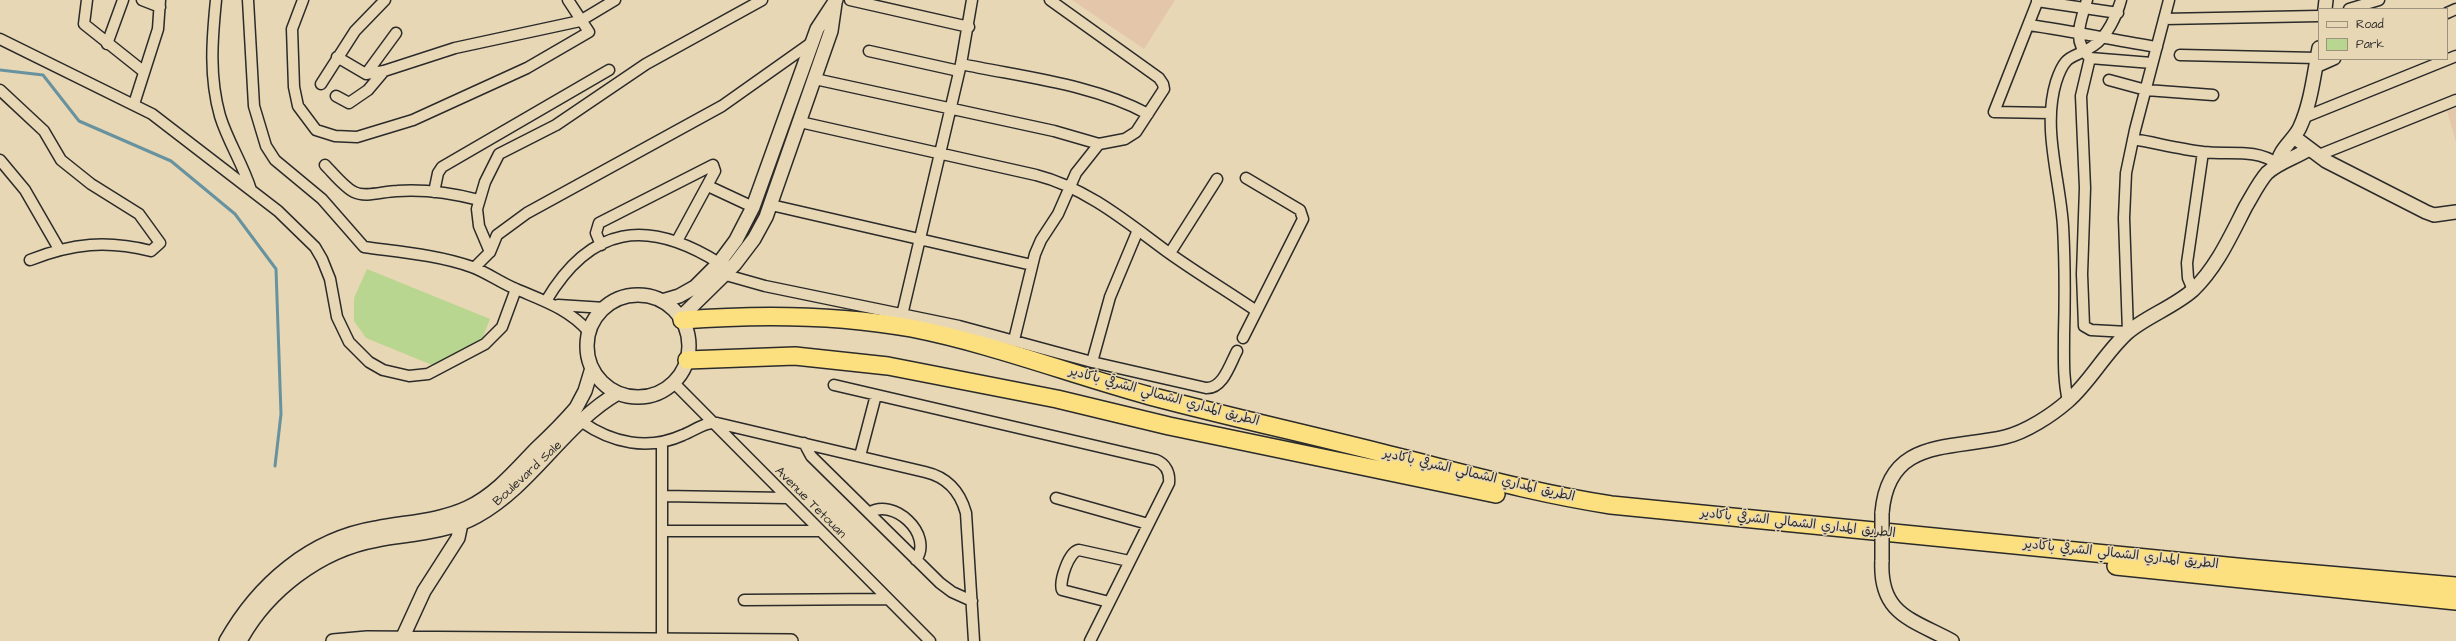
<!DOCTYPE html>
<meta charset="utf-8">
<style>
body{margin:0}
#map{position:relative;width:2456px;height:641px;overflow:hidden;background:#e8d7b4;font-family:"Architects Daughter",sans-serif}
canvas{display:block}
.legend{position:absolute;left:2318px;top:8px;width:130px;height:52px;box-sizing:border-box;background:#e8d7b4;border:1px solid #9c927d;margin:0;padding:5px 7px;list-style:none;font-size:12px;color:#2b2b2b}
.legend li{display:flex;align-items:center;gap:8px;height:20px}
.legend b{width:20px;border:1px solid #9c927d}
</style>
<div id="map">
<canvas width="2456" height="641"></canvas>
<ul class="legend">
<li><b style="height:5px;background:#e8d7b4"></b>Road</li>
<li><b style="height:11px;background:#b8d68f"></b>Park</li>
</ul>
</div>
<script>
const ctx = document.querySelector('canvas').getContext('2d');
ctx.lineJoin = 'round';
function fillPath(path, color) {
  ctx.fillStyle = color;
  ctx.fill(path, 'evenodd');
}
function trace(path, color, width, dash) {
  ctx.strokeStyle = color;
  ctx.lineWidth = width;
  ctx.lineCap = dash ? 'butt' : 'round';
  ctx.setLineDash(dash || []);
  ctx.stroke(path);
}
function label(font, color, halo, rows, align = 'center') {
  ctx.font = font + ' "Architects Daughter","Playpen Sans Arabic",sans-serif';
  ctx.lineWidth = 3;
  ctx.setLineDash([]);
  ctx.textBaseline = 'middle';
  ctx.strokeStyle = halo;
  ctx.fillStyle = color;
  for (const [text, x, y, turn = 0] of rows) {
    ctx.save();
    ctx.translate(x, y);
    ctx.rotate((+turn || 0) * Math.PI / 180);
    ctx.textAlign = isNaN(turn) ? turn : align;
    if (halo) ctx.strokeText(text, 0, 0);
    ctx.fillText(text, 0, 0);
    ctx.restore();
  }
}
const built = new Path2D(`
 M1072,0H1175L1144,49Z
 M2456,108V142L2447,111Z`);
const green = new Path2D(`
 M367,269L490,319L480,344L437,367L366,338L354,321V298Z`);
const stream = new Path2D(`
 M0,70L43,75L79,121L171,161L235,214L276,269L281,414L275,466`);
const minor = new Path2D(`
 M87,0L84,24L143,71
 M142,0L160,7
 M216,0C212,40 209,77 220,116C228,142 243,164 251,190
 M248,0L254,106L266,146L275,160L322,199L364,247C400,252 438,255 472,267C488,273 501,283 516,289C544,301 569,309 589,332
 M303,0L292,29L294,87L298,106L316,130L335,136L357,137L413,120L527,68L589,32L568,0
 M850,0L969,27
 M2038,0L1994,112L2050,113
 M2087,0C2081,21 2071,41 2090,58L2081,96L2085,188L2082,274L2084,326L2091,330L2128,332L2124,218L2126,173L2135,130L2169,0
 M2037,1L2118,13
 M2349,9L2379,0
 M2447,13L2456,9
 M2164,19L2319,16
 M2029,25C2072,31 2114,40 2157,47
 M0,39L152,114L278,211L315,247L322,259L330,279L337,317L349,342L369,362L383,370L409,376L428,374L485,344L502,327L516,289
 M107,44L123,0
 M869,51L959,71
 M2180,55L2317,58
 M337,57L366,74L384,71L455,48L580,21L615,0
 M2090,58L2152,63
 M961,64C1022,77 1093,84 1148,114
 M2317,67L2335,59
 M366,74L396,33
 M815,79L1054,131L1099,144
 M2109,80L2146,90L2213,95
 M321,84L355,31L385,0
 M0,90L44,131L61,160L91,184L139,214L160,243L151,251C107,240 73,243 30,260
 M336,96L349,103L368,90L384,71
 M134,104L158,29L160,0
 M2305,117L2456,56
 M800,122L1036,175C1087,188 1128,223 1169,253C1197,273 1227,291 1255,310
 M2133,139C2156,143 2180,149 2203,152C2230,155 2255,148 2278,164
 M2319,155L2456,100
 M0,160L25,190L59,249
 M325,165C333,173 344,187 354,192C366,198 384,191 397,191C425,189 452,193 479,200
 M708,186L753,207
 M434,192L438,173L442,167L609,70
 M771,205L1032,265
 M601,245L596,233L599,223L713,165L715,171L677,241
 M490,252L479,226L477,209L485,182L499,154L556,125L646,64L762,0
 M1170,253L1217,179
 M474,268L490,252L497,235L527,213L722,106L811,43
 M726,275L765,286L959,326L1092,362L1206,388C1223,389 1230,364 1237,351
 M2193,290L2188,278L2187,263L2203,152
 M546,301C591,225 647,218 719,263
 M558,305L605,308
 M902,315L961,64L972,0
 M1243,338L1303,219L1300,210L1246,178
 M1014,340L1035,254L1041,240L1058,214L1076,173L1099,144L1125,139L1136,132L1164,89L1163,84L1159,78L1050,0
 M1092,362L1110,297L1138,230
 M673,382L930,641
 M834,385L1156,460C1166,464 1170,473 1169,483L1090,641
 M2068,401C2063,379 2064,358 2064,335C2065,299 2065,262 2063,226C2060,179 2042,128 2056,82C2066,51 2073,60 2093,46C2107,37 2117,15 2121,0
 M582,422C612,443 648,451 683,435C694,431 706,421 717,423L925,472C947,477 960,491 966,513L974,641
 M804,443L811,456L940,583L952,592L972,601
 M860,456L876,395
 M662,496L787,498
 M1056,498L1148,524
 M869,513C893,497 934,534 916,560
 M662,531H819
 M744,600L887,599
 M1109,602L1062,590C1059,581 1069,551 1079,550L1129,561
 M662,640V442`);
const tertiary = new Path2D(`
 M2325,9L2326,0
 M2294,137L2326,161L2426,212L2434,215L2456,212
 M2278,164C2278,150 2295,139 2300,127C2311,103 2314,74 2319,48
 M587 346a51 51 0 1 1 102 0a51 51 0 1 1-102 0Z
 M662,301L679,296L695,287L719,263L736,240L753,207L817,29L836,0
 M680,318L735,264L754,239L766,217L831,31L835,3
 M1882,513C1888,438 1949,450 2005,437C2026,432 2052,415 2068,401C2090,382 2105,353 2127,333C2145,317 2174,307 2193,290C2217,267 2231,235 2246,206C2252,196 2259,182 2267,173C2279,162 2295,158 2309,149
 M1882,560C1879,614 1911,619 1952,641
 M226,641C258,584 310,539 376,528C406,522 439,521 467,508C495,495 515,471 536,449C550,436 564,422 576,408L585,391L592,368
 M240,641C267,591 320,550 377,540C410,534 447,533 477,516C532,486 564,424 618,393
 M333,641L367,638L791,641
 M401,641L424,591L458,538L461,524`);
const trunk = new Path2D(`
 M682,320C759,314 834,314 911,328C992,344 1070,374 1150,396C1226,416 1302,433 1378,452C1456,471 1532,493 1611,505L2247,568L2456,586
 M687,360L795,356L888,366L1057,399L1169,426L1496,494
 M2116,566L2456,601`);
const tertiaryBridge = new Path2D(`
 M1882,513V560`);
const streetNames = [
 ["الطريق المداري الشمالي الشرقي بأكادير",1164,397,15],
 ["Boulevard Sale",528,474,-43],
 ["الطريق المداري الشمالي الشرقي بأكادير",1479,476,13],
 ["Avenue Tetouan",810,503,45],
 ["الطريق المداري الشمالي الشرقي بأكادير",1798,524,6],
 ["الطريق المداري الشمالي الشرقي بأكادير",2121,555,6]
];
fillPath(built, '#e4c7aa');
fillPath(green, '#b8d68f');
trace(stream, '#6793a1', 3);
trace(minor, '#2b2b2b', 13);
trace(tertiary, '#2b2b2b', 16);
trace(trunk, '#2b2b2b', 20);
trace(minor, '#e8d7b4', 10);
trace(tertiary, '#e8d7b4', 13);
trace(trunk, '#fce080', 17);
trace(tertiaryBridge, '#2b2b2b', 16, []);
trace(tertiaryBridge, '#e8d7b4', 13);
label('13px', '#2b2b2b', '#e8d7b4', streetNames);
</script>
